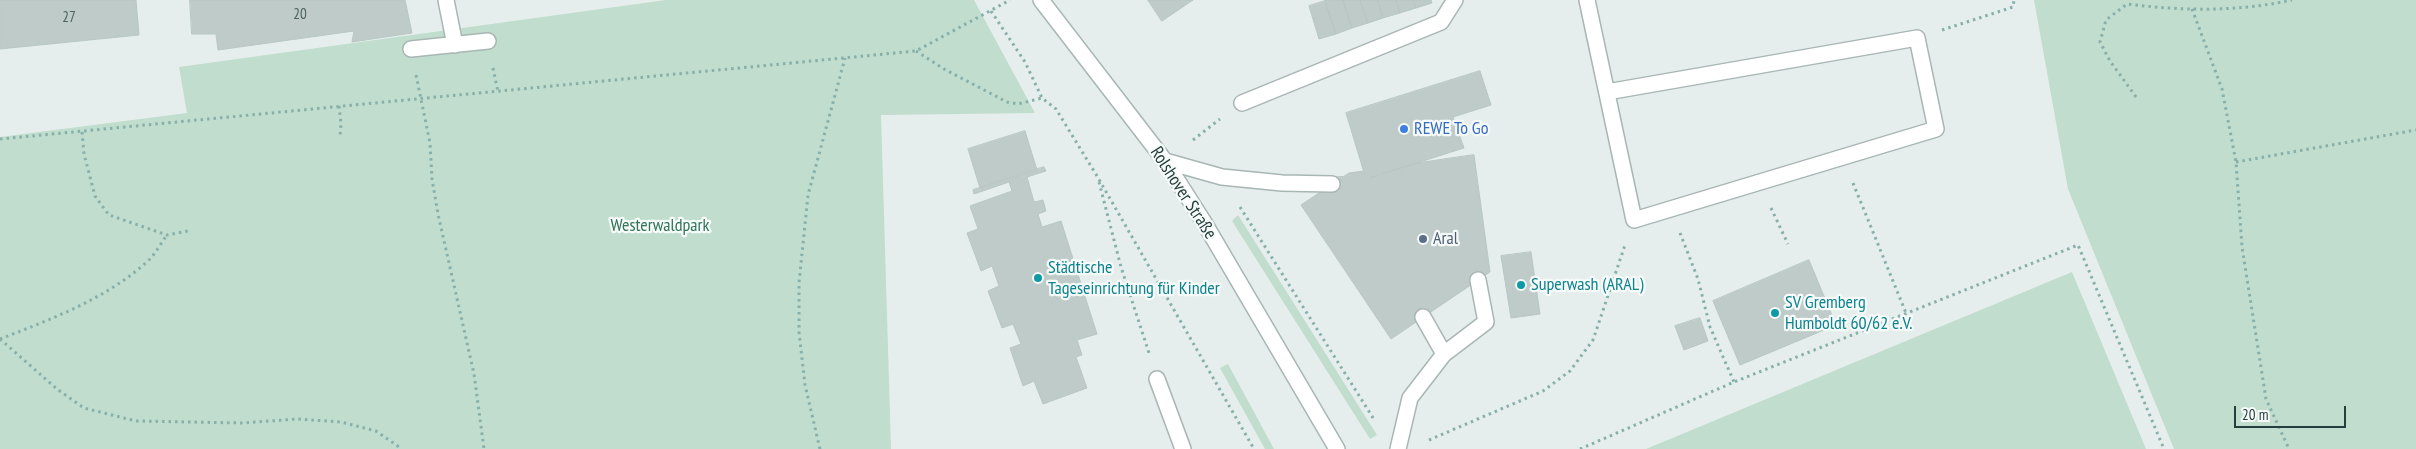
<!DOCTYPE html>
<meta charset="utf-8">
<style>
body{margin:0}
#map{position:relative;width:2416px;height:449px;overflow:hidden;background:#e5eeec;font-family:"PT Sans Narrow",sans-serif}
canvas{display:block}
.scale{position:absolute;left:2234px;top:406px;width:112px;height:22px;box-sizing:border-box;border:2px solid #253f3d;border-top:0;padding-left:6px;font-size:15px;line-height:18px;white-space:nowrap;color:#253f3d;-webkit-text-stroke:4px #f6faf9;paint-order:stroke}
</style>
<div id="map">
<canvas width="2416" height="449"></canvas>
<div class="scale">20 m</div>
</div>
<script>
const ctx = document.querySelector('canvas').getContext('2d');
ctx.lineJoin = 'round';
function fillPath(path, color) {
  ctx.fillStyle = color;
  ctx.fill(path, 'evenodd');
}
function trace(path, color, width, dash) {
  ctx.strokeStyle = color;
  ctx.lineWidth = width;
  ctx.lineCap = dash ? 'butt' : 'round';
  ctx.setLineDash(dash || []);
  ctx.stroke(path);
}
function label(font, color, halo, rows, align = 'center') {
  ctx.font = font + ' "PT Sans Narrow",sans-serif';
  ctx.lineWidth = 4.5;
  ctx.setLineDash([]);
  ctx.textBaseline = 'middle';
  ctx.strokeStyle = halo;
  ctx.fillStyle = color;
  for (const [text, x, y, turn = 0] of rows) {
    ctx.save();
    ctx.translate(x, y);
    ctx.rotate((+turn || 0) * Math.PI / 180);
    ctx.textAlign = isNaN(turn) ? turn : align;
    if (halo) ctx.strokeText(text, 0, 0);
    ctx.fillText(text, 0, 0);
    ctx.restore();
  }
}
const green = new Path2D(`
 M666,0H974L1035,113L881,115L891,449H0V137L187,113L179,67Z
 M2034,0H2416V449H2174L2068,189Z
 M1238,215L1377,435L1370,439L1232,221Z
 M2072,272L2146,449H1646Z
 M1228,364L1274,449H1265L1220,368Z`);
const building = new Path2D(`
 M0,0H136L139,35L0,49Z
 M190,0H405L412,33L352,42L354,31L218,50L216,34H192Z
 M1148,0H1193L1162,21Z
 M1330,0H1343L1352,28L1336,34L1325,1Z
 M1343,0H1360L1368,23L1352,28Z
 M1360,0H1378L1383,18L1368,23Z
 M1378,0H1396L1400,13L1383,18Z
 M1396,0H1413L1416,8L1400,13Z
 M1413,0H1431L1432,3L1416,8Z
 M1325,1L1336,34L1319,39L1309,6Z
 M1480,71L1491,105L1453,117L1464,148L1366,179L1346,113Z
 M1025,131L1037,170L980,188L968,149Z
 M1474,155L1490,272L1391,339L1301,205L1349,173L1364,171L1366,179L1417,163Z
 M1044,167L1046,171L1027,177L1034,202L1043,200L1046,211L1038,214L1042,227L1061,221L1097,334L1077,340L1082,355L1076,357L1087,388L1043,404L1034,381L1023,386L1010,348L1021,344L1013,324L1002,328L988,291L999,286L992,266L981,271L967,233L978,229L970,206L1012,191L1009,182L974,194L973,190Z
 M1531,252L1540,314L1511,318L1501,256Z
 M1809,260L1836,325L1740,365L1713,301Z
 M1700,318L1708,341L1684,350L1675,326Z`);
const minorTunnel = new Path2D(`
 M1332,184L1458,178L1478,280
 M1332,184L1423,317`);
const path = new Path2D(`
 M2192,9L2222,89L2236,162L2242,247L2266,399L2289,449
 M991,11L1025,62L1042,98L1056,109L1097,176L1254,449
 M1942,30L2013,7L2014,0
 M916,51L944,69L1007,102L1018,104L1042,98
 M493,68L498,92
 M416,75L430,143L432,179L438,214L474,374L484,449
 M2136,97L2110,61L2100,42L2106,20L2127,4C2183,11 2237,12 2292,0
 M339,106L341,124L340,136
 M82,132L84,154L95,196L109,215L167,235L188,231
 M0,139L916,51L1010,0
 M1193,140L1220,119
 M2236,162L2416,130
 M1099,182L1121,267L1149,353
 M1853,183L1906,313
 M1240,207L1375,421
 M1771,208L1788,244
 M1680,233L1698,279L1710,327L1734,382
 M0,339L57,389L84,408L136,421L243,423L297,419L341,422L376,431L402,449
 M0,339C52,319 108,298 149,260C156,253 161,243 167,235
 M1429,440L1543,391L1570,371L1593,340L1625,245
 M820,449L805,385L799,332V283L808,195L845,58
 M1580,449L1734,382L2078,245L2164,449`);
const minor = new Path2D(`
 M446,0L455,45
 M1041,0L1165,161L1205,224L1337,449
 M1587,0L1634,220L1936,129L1917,38L1607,92
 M411,49L488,41
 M1242,103L1441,22L1455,0
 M1165,161L1222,177L1282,183L1332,184
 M1444,354L1486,322L1478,280
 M1157,379L1183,449
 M1398,449L1410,398L1444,354L1423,317`);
const markers = [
 [1404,129,5,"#3f7fe0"],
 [1423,239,5,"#5c6f8a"],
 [1038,278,5,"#0f9aa8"],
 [1521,285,5,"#0f9aa8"],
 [1775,313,5,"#0f9aa8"]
];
const numberNames = [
 ["20",300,15],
 ["27",69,18]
];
const shopNames = [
 ["REWE To Go",1414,129]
];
const streetNames = [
 ["Rolshover Straße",1183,193,57]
];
const parkNames = [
 ["Westerwaldpark",660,226]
];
const serviceNames = [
 ["Aral",1433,239]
];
const cultureNames = [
 ["Städtische",1048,268],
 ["Tageseinrichtung für Kinder",1048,289],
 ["Superwash (ARAL)",1531,285],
 ["SV Gremberg",1785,303],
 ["Humboldt 60/62 e.V.",1785,324]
];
fillPath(green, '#c0ddcd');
fillPath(building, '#becbc8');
trace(building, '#b8c7c4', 1);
trace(minorTunnel, '#bfcbc9', 15, [15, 8]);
trace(minor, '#a8b6b4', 18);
trace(path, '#87b0ab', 3, [2.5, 4]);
trace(minor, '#fff', 15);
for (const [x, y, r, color] of markers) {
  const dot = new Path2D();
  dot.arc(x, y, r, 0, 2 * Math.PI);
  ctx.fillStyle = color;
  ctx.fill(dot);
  trace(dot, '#f6faf9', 2);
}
label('15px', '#4b6260', null, numberNames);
label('18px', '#366cbe', '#f6faf9', shopNames, 'left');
label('18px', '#253f3d', '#f6faf9', streetNames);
label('18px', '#317458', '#f6faf9', parkNames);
label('18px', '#4e5e75', '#f6faf9', serviceNames, 'left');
label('18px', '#0d838f', '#f6faf9', cultureNames, 'left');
</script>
